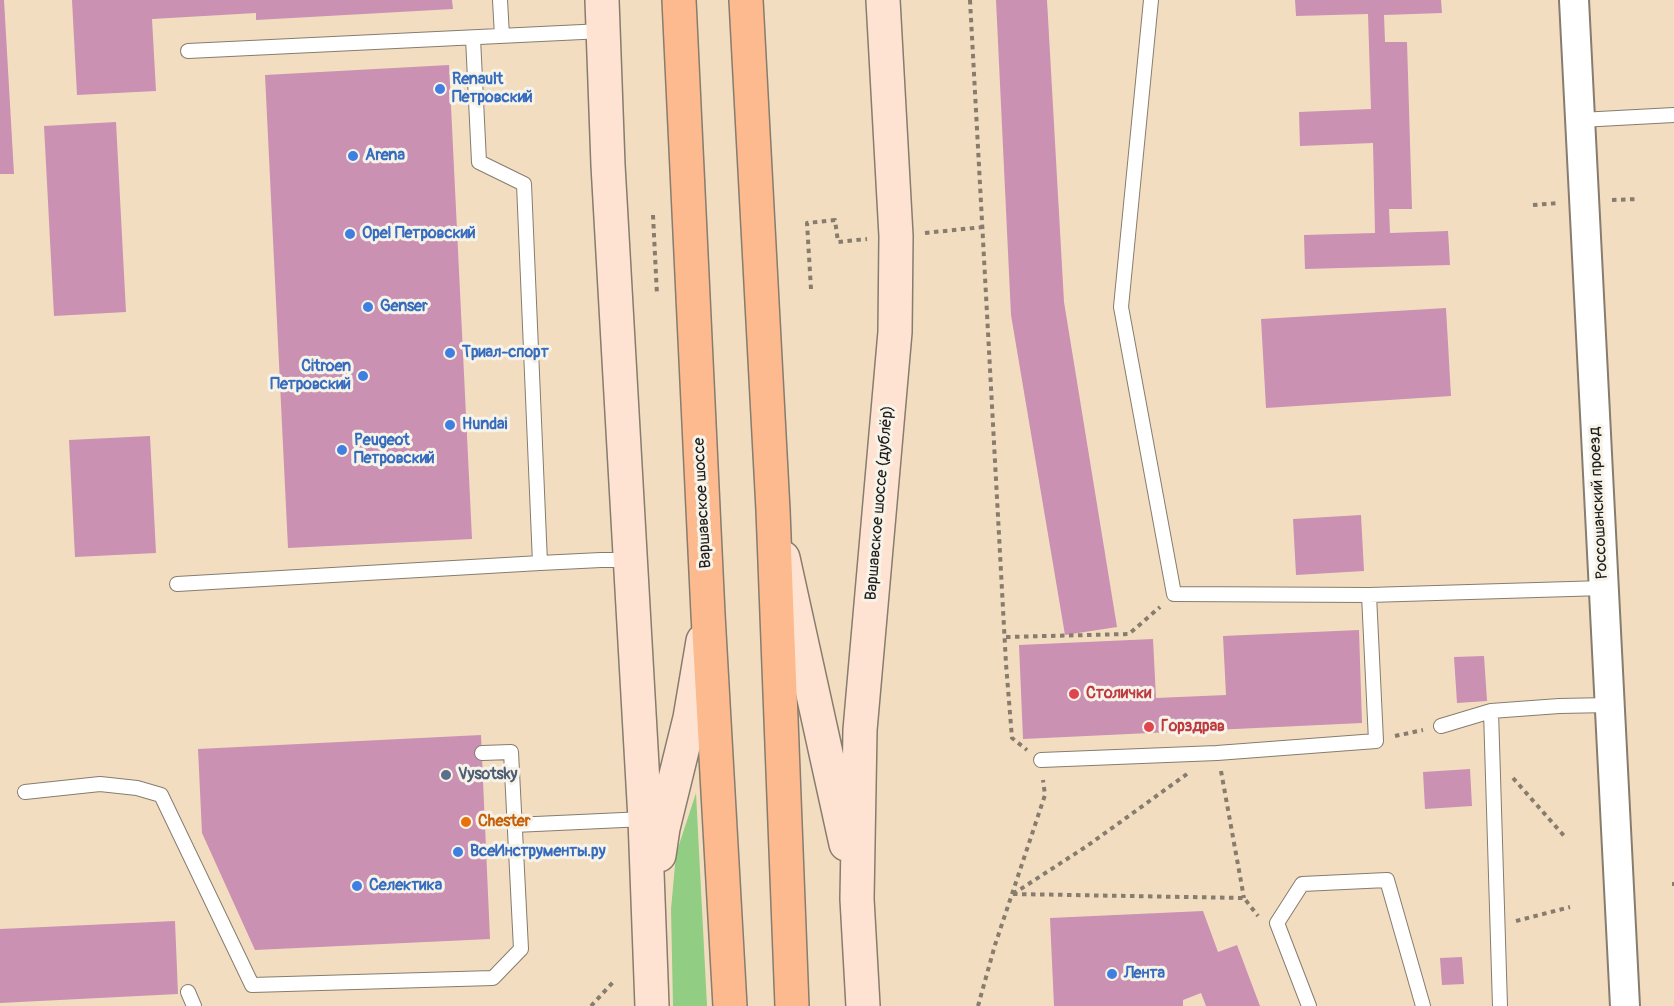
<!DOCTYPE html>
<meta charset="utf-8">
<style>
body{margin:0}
canvas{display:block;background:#f2ddc0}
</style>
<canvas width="1674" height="1006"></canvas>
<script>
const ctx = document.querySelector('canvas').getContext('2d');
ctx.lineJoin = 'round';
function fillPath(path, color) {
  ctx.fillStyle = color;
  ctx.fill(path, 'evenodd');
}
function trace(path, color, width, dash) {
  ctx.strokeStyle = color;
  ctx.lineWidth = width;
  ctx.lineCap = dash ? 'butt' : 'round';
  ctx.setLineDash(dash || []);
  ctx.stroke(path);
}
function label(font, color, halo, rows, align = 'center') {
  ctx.font = font + ' Pangolin,sans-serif';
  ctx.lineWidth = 6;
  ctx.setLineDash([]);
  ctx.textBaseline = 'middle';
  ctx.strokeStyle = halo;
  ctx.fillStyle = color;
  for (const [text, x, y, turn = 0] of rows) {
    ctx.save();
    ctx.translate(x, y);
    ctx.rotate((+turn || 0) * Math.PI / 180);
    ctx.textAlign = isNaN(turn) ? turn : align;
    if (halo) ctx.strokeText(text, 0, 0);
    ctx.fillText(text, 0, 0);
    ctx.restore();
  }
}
const green = new Path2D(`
 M696,793L707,1006H673L671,909L676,854Z`);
const building = new Path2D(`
 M0,0H4L14,174H0Z
 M72,0H452L453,9L256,20V13L152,19L156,91L77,95Z
 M996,0H1047L1064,302L1117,627L1065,635L1011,315Z
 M1295,0H1441L1442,13L1384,15L1385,42H1407L1412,209H1389L1390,233L1448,231L1450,265L1305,269L1304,235L1375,233L1373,143L1300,146L1299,112L1371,109L1368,14L1296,16Z
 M449,65L472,539L288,548L265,75Z
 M116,122L126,312L54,316L44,126Z
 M1446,308L1451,396L1266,408L1261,319Z
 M150,436L156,553L75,557L69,440Z
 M1361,515L1364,571L1296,575L1293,519Z
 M1359,630L1362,723L1023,739L1019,645L1153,639L1156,698L1226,695L1223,636Z
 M1484,656L1487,701L1457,703L1454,657Z
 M481,735L490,939L255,950L202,833L198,749Z
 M1470,769L1472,806L1425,809L1423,772Z
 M1203,911L1218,952L1237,945L1260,1006H1206L1201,993L1183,1000V1006H1054L1050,918Z
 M175,921L178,994L0,1003V929Z
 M1462,957L1464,984L1442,985L1440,958Z`);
const path = new Path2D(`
 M970,0L1006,664L1012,738L1027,750
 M1612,200L1638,199
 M1533,205L1559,203
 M653,215L657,295
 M925,233L983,227
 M811,289L807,223L835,220L838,242L867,239
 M1006,637L1129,634L1160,607
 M1395,736L1423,730
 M1221,771L1244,898
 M1513,778L1566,838
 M1672,884H1674
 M1013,894L1087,846L1187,774
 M1013,894L1244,898L1258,916
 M1516,921L1570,907
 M591,1006L615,980
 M978,1006L995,945L1045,795L1043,780`);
const lane = new Path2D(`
 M500,0L502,36
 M1151,0L1121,307L1174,594L1369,595L1604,588
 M473,38L479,162L524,184L540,563
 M188,51L603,31
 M1580,120L1674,115
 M177,584L540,563L601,560H630
 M1491,711L1500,1006
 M1441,726L1491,711L1559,706L1610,705
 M1041,760L1217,753L1376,741L1369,595
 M25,792L100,784L137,788L161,795L252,985L493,978L521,949L511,752L482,753
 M514,825L645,819
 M188,992L194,1006
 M1309,1006L1277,923L1302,884L1387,880L1423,1006`);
const street = new Path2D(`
 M1574,0L1625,1006`);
const secondary = new Path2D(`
 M602,0L608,165L645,819L652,1006
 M783,558L846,844
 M659,855L663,828L690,718L703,641
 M863,1006L857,899L860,730L895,332L896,236L883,0`);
const primary = new Path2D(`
 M679,0L708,614L730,1006
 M746,0L773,510L792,1006`);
const markers = [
 [440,89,6,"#3f7fe0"],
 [353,156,6,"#3f7fe0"],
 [350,234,6,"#3f7fe0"],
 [368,307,6,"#3f7fe0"],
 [450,353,6,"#3f7fe0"],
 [363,376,6,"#3f7fe0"],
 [450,425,6,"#3f7fe0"],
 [342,450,6,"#3f7fe0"],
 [1074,694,6,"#e0444e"],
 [1149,727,6,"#e0444e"],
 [446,775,6,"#5c6f8a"],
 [466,822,6,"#e8710a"],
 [458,852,6,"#3f7fe0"],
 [357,886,6,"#3f7fe0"],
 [1112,974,6,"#3f7fe0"]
];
const shopNames = [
 ["Renault",452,80],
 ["Петровский",452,98],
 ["Arena",365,156],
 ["Opel Петровский",362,234],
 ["Genser",380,307],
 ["Триал-спорт",462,353],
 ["Citroen",351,367,"right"],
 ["Петровский",351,385,"right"],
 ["Hundai",462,425],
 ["Peugeot",354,441],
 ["Петровский",354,459],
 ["ВсеИнструменты.ру",470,852],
 ["Селектика",369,886],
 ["Лента",1124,974]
];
const streetNames = [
 ["Варшавское шоссе",703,503,-93],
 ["Варшавское шоссе (дублёр)",880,503,-85],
 ["Россошанский проезд",1599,503,-93]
];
const healthNames = [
 ["Столички",1086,694],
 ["Горздрав",1161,727]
];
const serviceNames = [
 ["Vysotsky",458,775]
];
const foodNames = [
 ["Chester",478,822]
];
fillPath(green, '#91ce83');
fillPath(building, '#ca91b3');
trace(lane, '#877c6e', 16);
trace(street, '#877c6e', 32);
trace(secondary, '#877c6e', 36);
trace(primary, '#877c6e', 36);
trace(path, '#877c6e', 4, [4.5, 4.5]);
trace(lane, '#fff', 14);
trace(street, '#fff', 28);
trace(secondary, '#fee3d2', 33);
trace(primary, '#fcba8e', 33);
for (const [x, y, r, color] of markers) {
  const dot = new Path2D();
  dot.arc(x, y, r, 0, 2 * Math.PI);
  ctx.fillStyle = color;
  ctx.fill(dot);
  trace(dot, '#f7f3e8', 2);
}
label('bold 16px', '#366cbe', '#f7f3e8', shopNames, 'left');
label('16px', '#1c1c1c', '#f7f3e8', streetNames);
label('bold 16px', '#be3a42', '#f7f3e8', healthNames, 'left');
label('bold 16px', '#4e5e75', '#f7f3e8', serviceNames, 'left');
label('bold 16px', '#c56008', '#f7f3e8', foodNames, 'left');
</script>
